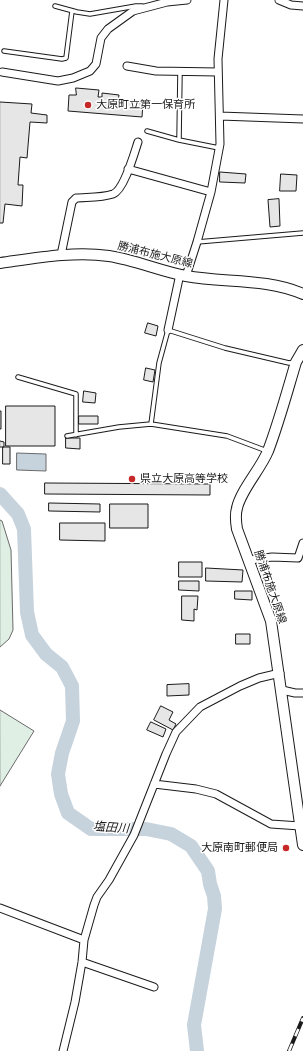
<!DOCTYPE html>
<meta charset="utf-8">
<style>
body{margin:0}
canvas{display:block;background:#fff}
</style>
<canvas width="303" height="1051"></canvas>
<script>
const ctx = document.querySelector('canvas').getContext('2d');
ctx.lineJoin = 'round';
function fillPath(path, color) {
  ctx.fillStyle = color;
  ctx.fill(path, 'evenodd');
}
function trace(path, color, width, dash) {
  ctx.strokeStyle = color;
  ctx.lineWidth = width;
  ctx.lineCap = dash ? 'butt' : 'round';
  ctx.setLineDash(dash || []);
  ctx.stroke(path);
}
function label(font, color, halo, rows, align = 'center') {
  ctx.font = font + ' Manrope,"Noto Sans JP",sans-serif';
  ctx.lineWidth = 3;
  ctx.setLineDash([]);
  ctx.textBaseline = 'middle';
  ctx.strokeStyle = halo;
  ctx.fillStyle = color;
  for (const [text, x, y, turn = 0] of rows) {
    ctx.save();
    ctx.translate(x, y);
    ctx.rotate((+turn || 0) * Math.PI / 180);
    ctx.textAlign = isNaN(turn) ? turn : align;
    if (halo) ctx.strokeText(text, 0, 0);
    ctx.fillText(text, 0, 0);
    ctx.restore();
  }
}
const green = new Path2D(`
 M0,520L2,521L11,550L13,630L9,639L0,647Z
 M0,710L34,731L0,786Z`);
const water = new Path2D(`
 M17,453L46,454V471L17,470Z`);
const river = new Path2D(`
 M0,494L18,514L24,529L27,612L32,635L46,654L62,667L72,686L73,721L62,753L58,774L61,794L68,813L91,829H146L171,834L191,846L208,871L210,884L214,896L215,909L194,1025L197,1051`);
const building = new Path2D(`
 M76,88L99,90L98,97H102V93L119,95L118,101L143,103L142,117L68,111L69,95H76Z
 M0,102L32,104L31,113L47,115V123L30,122L27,158L20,157L18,185H23L22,206L5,204L3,223H0Z
 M220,172L246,174L245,183L220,182Z
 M281,174L297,175L296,191H280Z
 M279,199L280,226L270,227L268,200Z
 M148,323L158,326L156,336L145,333Z
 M146,368L155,370L153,382L144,380Z
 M84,391L96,393L95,403L83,402Z
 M6,406H55V446H6Z
 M0,411H1V429H0Z
 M79,416H98V424H79Z
 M66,438H80V449L66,448Z
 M0,441L4,442V447H0Z
 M3,447H10V464H3Z
 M45,483L210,484V495L45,494Z
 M49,503L100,504V512L49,511Z
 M110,504H148V528H110Z
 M60,523H105V541L60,540Z
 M179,562H202V577H179Z
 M206,568L243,570L242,582L206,581Z
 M179,581H199V591L179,590Z
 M235,591H252V600L235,599Z
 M182,596H198L197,610L194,609V621L182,620Z
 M236,634H250V644H236Z
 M189,684V695L167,696V685Z
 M161,706L173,712L169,720L176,724L173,730L154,720Z
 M151,722L166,729L163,737L147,730Z`);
const service = new Path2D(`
 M55,6L77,12L90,14L136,6H142
 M4,51L62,59L66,58L72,11
 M147,131L179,140L219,148
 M179,140L180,72
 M197,242L303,233
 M18,377L76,394V435
 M67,436L119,427L151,424
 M267,451L227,436L151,424L159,363L168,330L225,348L289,363L295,362`);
const minor = new Path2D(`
 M279,0L291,5L303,6
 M127,66L156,71L218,72
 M2,72L58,81L73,78L90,71L96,64L101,38L108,29L133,11L167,2L187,0
 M220,116L303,119
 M128,169L211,192
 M61,255L72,202L76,198C87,197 101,198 113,194C124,190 134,154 138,142
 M186,276L197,242L211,192L220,144L218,59L224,0
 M168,330L180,274
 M250,560L272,557L298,558L303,543
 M282,690L295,693H303
 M154,784L196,789L216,794L271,824L300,826
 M0,908L84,940
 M82,962L154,987
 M63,1051L75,1002L82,962L84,940L94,905L97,897L109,880L134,835L166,754L176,732L200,707L240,686L259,678L280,673`);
const secondary = new Path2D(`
 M0,263C36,258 73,251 109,256C135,260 160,271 186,276C224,283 266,278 303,294
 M303,350L296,362C287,392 279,422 268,451C260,470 241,490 237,508C235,515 236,523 237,529L271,621L303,845`);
const rail = new Path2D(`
 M289,1051L303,1018`);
const markers = [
 [88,105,4,"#c62828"],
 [132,479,4,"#c62828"],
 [286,848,4,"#c62828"]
];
const poiNames = [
 ["大原町立第一保育所",96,105],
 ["県立大原高等学校",140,479],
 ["大原南町郵便局",278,848,"right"]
];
const streetNames = [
 ["勝浦布施大原線",155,255,14],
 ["勝浦布施大原線",270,587,71]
];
const waterNames = [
 ["塩田川",111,828,4]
];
fillPath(green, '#e0efe3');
trace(green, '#6a6a6a', 1);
fillPath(water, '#c6d2dc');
trace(water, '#6a6a6a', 1);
trace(river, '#c6d2dc', 14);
fillPath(building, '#e6e6e6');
trace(building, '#1a1a1a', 1);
trace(service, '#1a1a1a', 5.5);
trace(minor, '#1a1a1a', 9);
trace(secondary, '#1a1a1a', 12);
trace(service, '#fff', 3.5);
trace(minor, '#fff', 7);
trace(secondary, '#fff', 10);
trace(rail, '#1a1a1a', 4);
trace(rail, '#fff', 2.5, [8]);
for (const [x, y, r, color] of markers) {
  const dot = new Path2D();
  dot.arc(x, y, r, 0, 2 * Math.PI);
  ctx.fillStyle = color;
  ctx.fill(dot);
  trace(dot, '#fff', 1.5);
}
label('11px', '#1a1a1a', '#fff', poiNames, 'left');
label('11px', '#1a1a1a', '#fff', streetNames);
label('italic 12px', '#1a1a1a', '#fff', waterNames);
</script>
